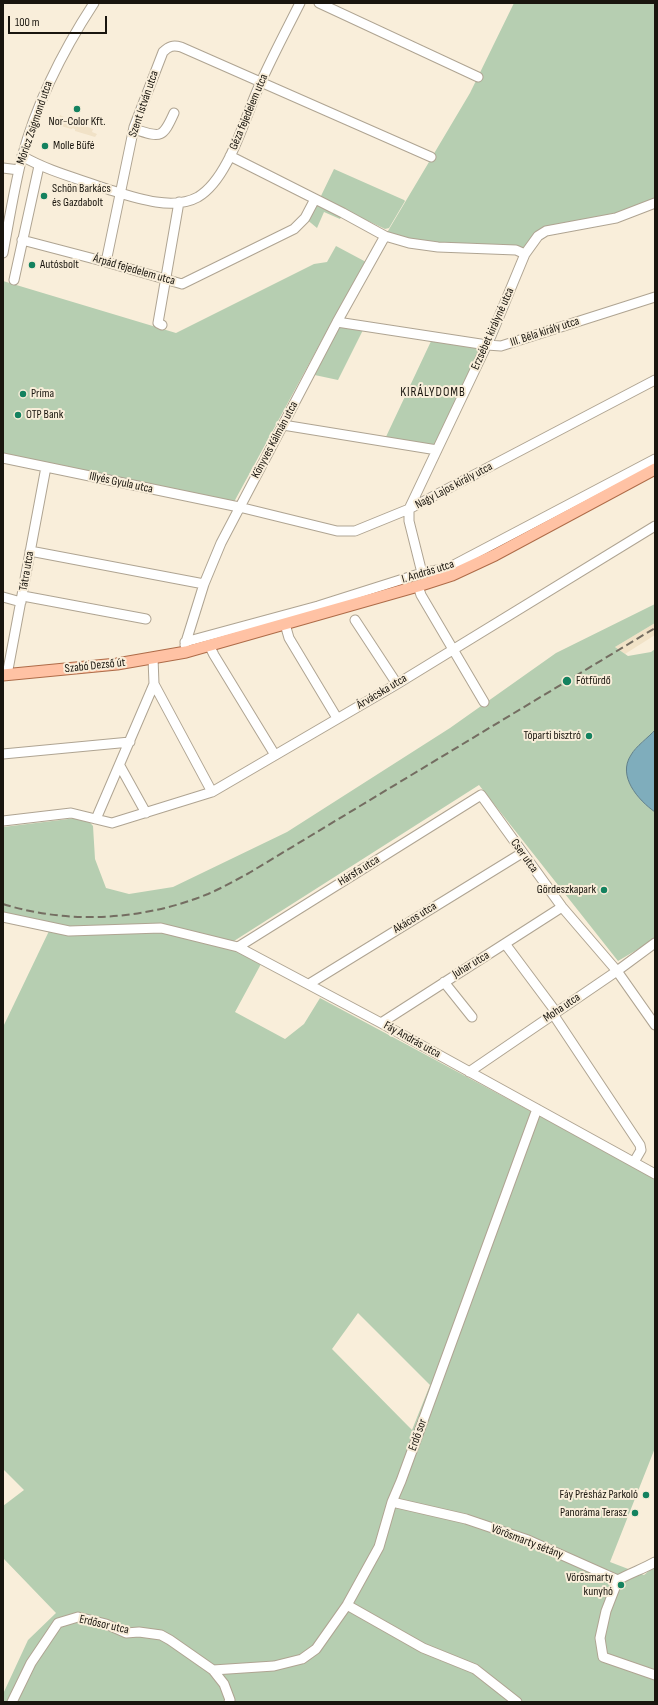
<!DOCTYPE html>
<meta charset="utf-8">
<style>
body{margin:0}
#map{position:relative;width:658px;height:1705px;overflow:hidden;background:#f9eeda;font-family:"Sofia Sans Condensed",sans-serif}
canvas{display:block}
.frame{position:absolute;inset:0;border:4px solid #19150e;pointer-events:none}
.scale{position:absolute;left:8px;top:16px;width:99px;height:18px;box-sizing:border-box;border:2px solid #19150e;border-top:0;padding-left:5px;font-size:12px;line-height:14px;white-space:nowrap;color:#19150e;-webkit-text-stroke:3px #f9eeda;paint-order:stroke}
</style>
<div id="map">
<canvas width="658" height="1705"></canvas>
<div class="frame"></div>
<div class="scale">100 m</div>
</div>
<script>
const ctx = document.querySelector('canvas').getContext('2d');
ctx.lineJoin = 'round';
function fillPath(path, color) {
  ctx.fillStyle = color;
  ctx.fill(path, 'evenodd');
}
function trace(path, color, width, dash) {
  ctx.strokeStyle = color;
  ctx.lineWidth = width;
  ctx.lineCap = dash ? 'butt' : 'round';
  ctx.setLineDash(dash || []);
  ctx.stroke(path);
}
function label(font, color, halo, rows, align = 'center') {
  ctx.font = font + ' "Sofia Sans Condensed",sans-serif';
  ctx.lineWidth = 4;
  ctx.setLineDash([]);
  ctx.textBaseline = 'middle';
  ctx.strokeStyle = halo;
  ctx.fillStyle = color;
  for (const [text, x, y, turn = 0] of rows) {
    ctx.save();
    ctx.translate(x, y);
    ctx.rotate((+turn || 0) * Math.PI / 180);
    ctx.textAlign = isNaN(turn) ? turn : align;
    if (halo) ctx.strokeText(text, 0, 0);
    ctx.fillText(text, 0, 0);
    ctx.restore();
  }
}
const built = new Path2D(`
 M60,115L64,117L63,122L66,123L67,121L73,122V121L93,129L92,132L97,134L95,137L75,131V129L72,128V129L57,125Z
 M655,623V635L625,654L615,647Z`);
const green = new Path2D(`
 M514,3H655V205L546,231L525,254L466,248L385,236L470,93Z
 M334,169L404,200L405,201L389,228L385,229L320,198Z
 M315,199L343,213L340,219L324,212L317,228L305,218Z
 M336,246L366,262L342,303L234,502L3,455V281L176,333L314,264L327,262Z
 M337,322L365,326L338,380L310,374Z
 M433,337L487,345L437,450L384,441Z
 M655,604V623L615,647L628,656L651,652L655,649V730C648,738 636,746 631,755C617,776 638,800 655,812V939L618,961L479,785L234,941L236,951L261,964L235,1012L285,1039L304,1024L320,998L655,1178V1448L610,1562L644,1575L655,1566V1702H3V1694L28,1640L56,1613L3,1558V1506L24,1490L3,1469V1027L49,931L3,912V827L85,817L93,826L95,859L106,888L129,894L173,887L287,832L450,728L556,653ZM358,1313L430,1385L412,1430L332,1349Z`);
const water = new Path2D(`
 M655,730V812C638,800 617,776 631,755C636,746 648,738 655,730Z`);
const minor = new Path2D(`
 M319,3L478,77
 M134,129C160,137 162,140 174,113
 M22,156C48,171 76,178 104,188C130,196 171,212 198,197C230,178 245,115 261,82C273,55 287,29 300,3
 M230,156L343,213L385,236L409,243L438,247L516,250L525,254
 M3,168L19,170
 M22,240L106,262L182,284L294,229L305,218L315,199
 M3,253C9,221 14,189 22,157C37,101 62,52 94,3
 M106,262L134,127L163,52C169,46 173,45 181,47L431,157
 M14,280L39,166
 M337,322L487,345L501,346L655,297
 M162,325L158,323L179,202
 M283,425L437,450
 M3,458L239,507L337,531H355L409,509L655,380
 M30,551L204,584
 M422,573L409,521V509L491,336L525,254L538,236L546,231L616,218L655,203
 M418,586L421,595L484,702
 M23,596L146,619
 M3,597L21,602
 M355,620L397,684
 M285,624L289,638L337,718
 M185,642L318,606L422,573L448,568L655,459
 M185,645L204,584L221,543L337,322L385,236
 M209,645L214,655L275,755
 M153,658L154,684L212,792
 M7,675L46,467
 M3,754L130,742
 M120,766L146,813
 M96,819L154,684
 M3,821L71,813L112,823L212,792L397,684L655,526
 M3,917L69,931L161,928L238,947L381,1023L655,1174
 M506,945L556,1012
 M238,947L481,795L562,907L617,971L655,1025
 M444,982L472,1017
 M309,984L522,853
 M553,1014L640,1145L641,1150L634,1162
 M381,1023L562,907
 M469,1072L617,971L655,943
 M392,1502L466,1519L528,1540L618,1580C630,1573 643,1569 655,1562
 M618,1580L606,1611L600,1638L603,1657L655,1675
 M347,1605L423,1648L475,1669L517,1702
 M213,1670L274,1666L302,1659L316,1649L347,1605L379,1547L392,1502L401,1481L537,1109
 M12,1702L31,1663L58,1623L78,1617L106,1624L126,1633L139,1632L161,1635L170,1640L213,1670L224,1684L230,1700L229,1702`);
const major = new Path2D(`
 M3,675L117,664L186,652L418,586L452,575L495,555L655,469`);
const rail = new Path2D(`
 M3,904C70,925 144,920 208,894C222,888 236,880 249,873L655,628`);
const markers = [
 [77,109,4,"#14825f"],
 [45,146,4,"#14825f"],
 [44,196,4,"#14825f"],
 [32,265,4,"#14825f"],
 [23,394,4,"#14825f"],
 [18,415,4,"#14825f"],
 [567,681,5,"#14825f"],
 [589,736,4,"#14825f"],
 [604,890,4,"#14825f"],
 [646,1495,4,"#14825f"],
 [635,1513,4,"#14825f"],
 [621,1585,4,"#14825f"]
];
const streetNames = [
 ["Szent István utca",144,104,-71],
 ["Géza fejedelem utca",249,112,-67],
 ["Móricz Zsigmond utca",35,123,-71],
 ["Árpád fejedelem utca",134,270,16],
 ["Erzsébet királyné utca",493,329,-66],
 ["III. Béla király utca",545,332,-18],
 ["Könyves Kálmán utca",275,440,-62],
 ["Illyés Gyula utca",121,483,12],
 ["Nagy Lajos király utca",454,486,-28],
 ["Tátra utca",27,571,-80],
 ["I. András utca",428,572,-17],
 ["Szabó Dezső út",95,666,-6],
 ["Árvácska utca",382,692,-31],
 ["Cser utca",524,856,54],
 ["Hársfa utca",359,871,-32],
 ["Akácos utca",415,918,-32],
 ["Juhar utca",471,965,-31],
 ["Moha utca",562,1008,-34],
 ["Fáy András utca",412,1040,29],
 ["Erdő sor",418,1435,-70],
 ["Vörösmarty sétány",527,1542,21],
 ["Erdősor utca",104,1625,13]
];
const poiNames = [
 ["Nor-Color Kft.",77,122,"center"],
 ["Molle Büfé",53,146],
 ["Schön Barkács",52,189],
 ["és Gazdabolt",52,203],
 ["Autósbolt",40,265],
 ["Príma",31,394],
 ["OTP Bank",26,415],
 ["Fótfürdő",576,681],
 ["Tóparti bisztró",581,736,"right"],
 ["Gördeszkapark",596,890,"right"],
 ["Fáy Présház Parkoló",638,1495,"right"],
 ["Panoráma Terasz",627,1513,"right"],
 ["Vörösmarty",613,1578,"right"],
 ["kunyhó",613,1592,"right"]
];
const neighbourhoodNames = [
 ["KIRÁLYDOMB",433,393]
];
fillPath(built, '#f1e2c7');
fillPath(green, '#b6ceb1');
fillPath(water, '#7fadbc');
trace(water, '#607f88', 1);
trace(minor, '#afa492', 11);
trace(major, '#ae6b48', 13);
trace(minor, '#fff', 9);
trace(major, '#ffc2a4', 11);
trace(rail, '#746d61', 2, [8, 4]);
for (const [x, y, r, color] of markers) {
  const dot = new Path2D();
  dot.arc(x, y, r, 0, 2 * Math.PI);
  ctx.fillStyle = color;
  ctx.fill(dot);
  trace(dot, '#f9eeda', 1.5);
}
label('12px', '#19150e', '#f9eeda', streetNames);
label('12px', '#19150e', '#f9eeda', poiNames, 'left');
ctx.letterSpacing = '1px';
label('13px', '#19150e', '#f9eeda', neighbourhoodNames);
ctx.letterSpacing = '0px';
</script>
